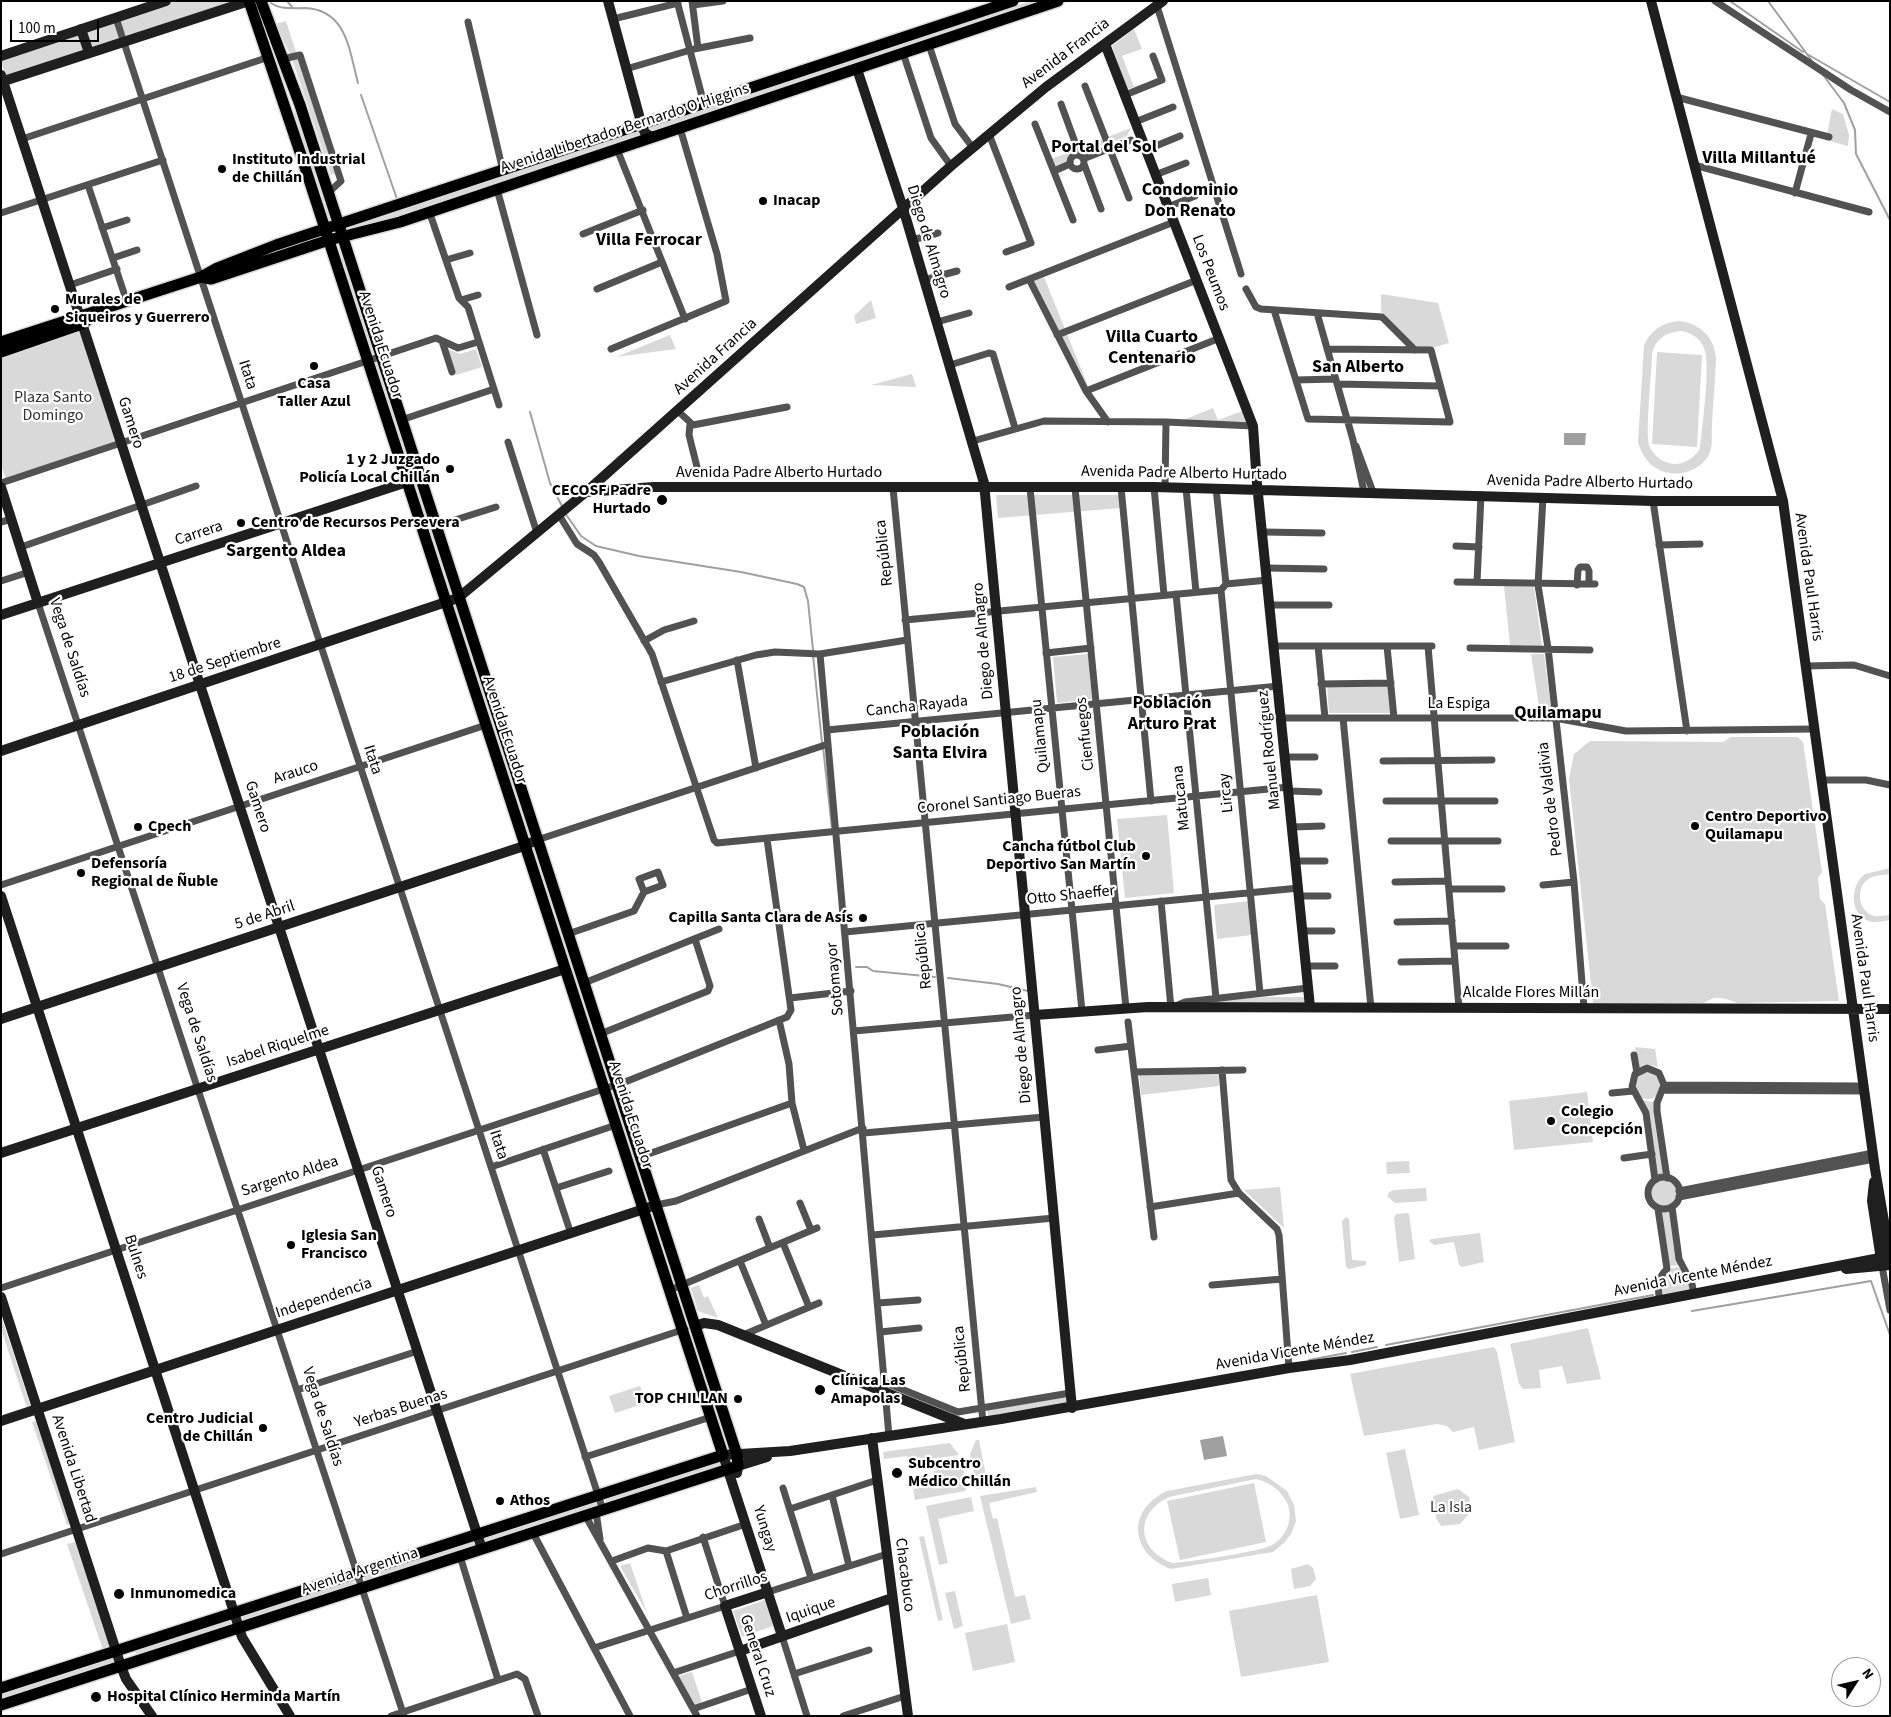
<!DOCTYPE html>
<meta charset="utf-8">
<style>
body{margin:0}
#map{position:relative;width:1891px;height:1717px;overflow:hidden;background:#fff;font-family:"Source Sans 3",sans-serif}
canvas{display:block}
.frame{position:absolute;inset:0;border:2px solid #000;pointer-events:none}
.north{position:absolute;left:1831px;top:1657px;width:50px;height:50px;box-sizing:border-box;background:#fff;border:1px solid #999;border-radius:50%;rotate:55deg;font-size:14px;font-weight:700;line-height:20px;text-align:center;color:#000}
.north::after{content:'';display:block;margin:auto;width:18px;height:22px;background:#000;clip-path:polygon(50% 0,100% 100%,50% 72%,0 100%)}
.scale{position:absolute;left:10px;top:20px;width:89px;height:22px;box-sizing:border-box;border:2px solid #000;border-top:0;padding-left:6px;font-size:15px;line-height:18px;white-space:nowrap;color:#000;-webkit-text-stroke:4px #fff;paint-order:stroke}
</style>
<div id="map">
<canvas width="1891" height="1717"></canvas>
<div class="frame"></div>
<div class="north">N</div>
<div class="scale">100 m</div>
</div>
<script>
const ctx = document.querySelector('canvas').getContext('2d');
ctx.lineJoin = 'round';
function fillPath(path, color) {
  ctx.fillStyle = color;
  ctx.fill(path, 'evenodd');
}
function trace(path, color, width, dash) {
  ctx.strokeStyle = color;
  ctx.lineWidth = width;
  ctx.lineCap = dash ? 'butt' : 'round';
  ctx.setLineDash(dash || []);
  ctx.stroke(path);
}
function label(font, color, halo, rows, align = 'center') {
  ctx.font = font + ' "Source Sans 3",sans-serif';
  ctx.lineWidth = 4.5;
  ctx.setLineDash([]);
  ctx.textBaseline = 'middle';
  ctx.strokeStyle = halo;
  ctx.fillStyle = color;
  for (const [text, x, y, turn = 0] of rows) {
    ctx.save();
    ctx.translate(x, y);
    ctx.rotate((+turn || 0) * Math.PI / 180);
    ctx.textAlign = isNaN(turn) ? turn : align;
    if (halo) ctx.strokeText(text, 0, 0);
    ctx.fillText(text, 0, 0);
    ctx.restore();
  }
}
const green = new Path2D(`
 M177,1H243L127,39L119,20Z
 M1031,1H1049L582,157L571,158L399,217L357,229L355,225Z
 M114,21L120,40L92,49L85,30Z
 M286,21L335,174L331,175L291,56L275,24Z
 M1134,29L1142,49L1122,56L1134,87L1127,89L1112,46Z
 M78,34L83,51L5,78L1,58Z
 M1832,109L1843,114L1849,135L1848,146L1826,140Z
 M299,112L332,215L327,216L294,113Z
 M1131,128L1127,136L1086,153L1081,152L1070,155L1066,164L1055,168L1051,159Z
 M343,256L377,353L370,356L336,257Z
 M1044,277L1088,386L1032,281Z
 M1381,294L1438,303L1449,343L1432,348H1418L1381,311Z
 M871,300L876,318L856,324L854,316Z
 M1680,321C1701,324 1715,338 1716,359C1715,381 1713,403 1712,425C1711,433 1713,444 1710,452C1704,469 1681,477 1665,472C1650,468 1642,456 1638,442L1644,345C1651,330 1663,322 1680,321ZM1680,331C1691,332 1700,338 1704,348C1711,365 1702,427 1700,448C1695,457 1687,463 1676,464C1664,464 1653,456 1649,445C1645,431 1652,371 1652,353C1656,339 1666,332 1680,331Z
 M82,330L119,442L6,479L1,465V356Z
 M670,335L676,349L616,357Z
 M447,349L460,354L476,349L482,367L456,375Z
 M1657,352L1702,355L1697,447L1652,444Z
 M380,362L418,481L409,478L373,365Z
 M912,374L916,387L871,385Z
 M1213,408L1218,420L1245,410L1250,423L1178,422Z
 M412,487L418,488L453,587L447,588Z
 M996,495H1119L1121,508L998,518Z
 M1504,586L1534,587L1542,646L1510,645Z
 M459,608L497,723L488,719L452,609Z
 M1088,654L1092,699L1057,703L1053,657Z
 M1531,654H1544L1552,715L1540,714Z
 M1327,685L1388,686L1391,713H1329Z
 M490,728L496,729L501,736L535,835L526,837Z
 M1731,737H1798L1803,742L1822,872L1818,878L1820,899L1825,904L1839,1001L1737,1003C1725,998 1715,994 1704,1003H1593L1569,779L1574,754L1590,741L1723,742Z
 M1167,815L1174,893L1125,898L1117,819Z
 M540,851L573,954L563,958L529,853Z
 M1890,868V874C1884,875 1876,875 1870,878C1855,886 1857,911 1874,916C1879,917 1885,915 1890,915V920C1885,921 1878,922 1873,922C1849,918 1849,886 1865,874Z
 M1249,901L1252,935L1217,939L1214,905Z
 M579,971L614,1080L606,1082L571,973Z
 M1266,997H1306L1307,1005L1267,1002L1213,1004V1001Z
 M1635,1047L1655,1049L1658,1067L1646,1064L1638,1068Z
 M1634 1085a14 14 0 1 1 28 0a14 14 0 1 1-28 0Z
 M1219,1073V1086L1141,1095L1139,1075Z
 M1587,1092L1593,1142L1514,1150L1509,1101Z
 M1658,1098L1666,1177L1657,1178L1650,1115L1643,1100L1652,1102Z
 M1409,1161L1410,1173L1387,1174L1386,1162Z
 M1649 1194a14 14 0 1 1 28 0a14 14 0 1 1-28 0Z
 M1280,1187L1284,1228L1244,1190Z
 M1426,1188L1427,1201L1395,1203L1388,1197V1193L1393,1190Z
 M1672,1211L1680,1265L1668,1266L1661,1212Z
 M1407,1213L1409,1214L1415,1259L1399,1262L1394,1218L1396,1214Z
 M1346,1217L1349,1219L1352,1260L1366,1261V1265L1349,1269L1346,1267L1342,1221Z
 M1480,1233L1484,1262L1462,1267L1459,1265L1454,1242L1434,1245L1429,1241L1431,1239Z
 M1677,1267L1682,1269L1692,1293L1663,1299L1660,1282L1668,1270Z
 M699,1285L704,1298L708,1296L718,1318L698,1311L691,1288Z
 M681,1291L732,1448H728C711,1396 691,1345 674,1292Z
 M1,1316L31,1407L27,1408L1,1329Z
 M1588,1328L1601,1379L1567,1384L1562,1366L1539,1370L1541,1388L1523,1389L1519,1384L1510,1344Z
 M1494,1347L1497,1352L1515,1442L1479,1450L1474,1427L1453,1432L1447,1426L1437,1424L1364,1436L1350,1374Z
 M640,1386L646,1403L615,1413L609,1396Z
 M1065,1396L1067,1404L988,1417L987,1408Z
 M36,1421L71,1524L67,1525L32,1422Z
 M976,1440H979L988,1487L977,1489L970,1454Z
 M950,1443L959,1455L909,1462L907,1456L884,1459L883,1452Z
 M1405,1449L1419,1515L1400,1519L1386,1453Z
 M721,1460L724,1467L608,1506L605,1497Z
 M963,1466L967,1487L965,1491L915,1500L913,1489L936,1485L933,1471Z
 M1256,1474L1266,1476L1287,1491L1294,1505L1296,1521L1291,1534L1285,1542L1273,1552L1171,1569C1130,1554 1126,1510 1167,1491ZM1256,1479C1270,1482 1283,1492 1288,1505C1293,1521 1286,1537 1272,1545C1260,1552 1188,1562 1172,1563C1137,1550 1134,1513 1169,1497Z
 M1254,1483L1266,1542L1180,1560L1167,1501Z
 M1036,1487L1037,1492L989,1503L993,1519L997,1518L1015,1597L1025,1595L1031,1619L1011,1624L980,1496Z
 M1458,1489L1469,1497L1471,1512L1460,1524L1441,1526L1436,1518L1433,1496Z
 M971,1497L974,1511L938,1519L948,1563L939,1565L926,1506Z
 M598,1500L600,1509L483,1546L480,1538Z
 M924,1536L943,1620L938,1621L919,1537Z
 M472,1538L476,1548L366,1583L363,1573Z
 M75,1542L110,1647L103,1650L67,1544Z
 M630,1563L647,1613L620,1566Z
 M1308,1564L1313,1568L1316,1579L1310,1586L1294,1589L1291,1569Z
 M352,1578L355,1587L244,1622L241,1613Z
 M1208,1578L1211,1595L1175,1602L1172,1584Z
 M955,1591L963,1626L954,1629L945,1593Z
 M1317,1595L1329,1662L1241,1677L1229,1611Z
 M765,1600L773,1626L742,1637L733,1611Z
 M229,1618L232,1626L137,1657L134,1648Z
 M1007,1624L1015,1662L973,1671L965,1633Z
 M115,1653L119,1664L3,1701L1,1690Z
 M692,1672L702,1702L694,1706L678,1676Z`);
const water = new Path2D(`
 M1564,433H1586L1585,445H1564Z
 M1223,1436L1227,1456L1204,1460L1200,1440Z`);
const stream = new Path2D(`
 M287,1L293,8
 M1730,1L1803,52
 M1768,1L1812,61
 M271,3C281,10 293,8 305,8C347,10 349,50 358,83
 M1807,54L1890,102
 M1823,75L1844,103L1855,130L1856,154L1890,220
 M361,95L397,199
 M530,412L550,483L562,506
 M565,513L581,536L596,546L639,556L741,572L797,584L804,587L808,601L813,650
 M813,655L822,743
 M823,747L832,829
 M856,967H867L873,971L935,977
 M948,978L998,984L1028,991
 M1692,1311L1871,1281L1890,1335
 M1386,1345L1653,1295
 M1352,1352L1377,1347
 M1309,1360L1346,1353`);
const street = new Path2D(`
 M677,1L704,104
 M692,1L698,48
 M1715,1L1851,90L1890,112
 M693,5L723,1
 M1157,6L1241,274
 M116,18L603,1510
 M613,19L678,3
 M468,22L503,171
 M929,45L955,124L973,148
 M903,53L931,138L951,166
 M283,59L300,55L341,181L328,193
 M626,69L694,49L750,38
 M1085,86L1129,198
 M1125,95L1162,80L1153,56
 M1676,97L1829,137
 M1061,104L1080,156
 M1135,122L1173,107
 M1035,124L1073,220
 M989,134L1031,243L1006,252
 M22,139L269,57
 M617,149L685,319
 M1146,150L1180,136
 M1070 162a7 7 0 1 1 14 0a7 7 0 1 1-14 0Z
 M1083,159L1131,140
 M1084,164L1101,209
 M1694,165L1869,212
 M1054,171L1070,164
 M1155,175L1186,163
 M88,185L127,302
 M497,189L537,335
 M1795,193L1811,134
 M1168,207L1195,196
 M429,211L459,298L468,307L499,405
 M1,213L163,160
 M102,228L127,220
 M583,234L643,210
 M912,240L938,233
 M113,258L137,250
 M446,260L470,253
 M1029,279L1086,391L1108,422
 M924,280L957,271
 M70,285L117,269
 M1009,287L1174,222
 M597,289L662,262
 M1246,289L1256,307L1261,309L1382,317L1415,350
 M461,300L478,295
 M1274,310L1308,419L1450,422L1431,350L1327,349
 M1317,313L1353,440L1364,492
 M937,322L969,313
 M1057,335L1197,280
 M442,341L452,372
 M611,349L726,301L717,254L680,128
 M950,365L989,353L993,354L1015,428
 M1296,380L1335,379
 M1337,384L1440,386
 M1086,391L1220,338
 M678,411L693,425L787,407
 M401,420L494,389
 M690,424L689,435L697,467
 M973,441L1044,421L1166,422L1253,426
 M508,442L537,533
 M1356,446L1373,492
 M1,483L436,338L458,348L478,342
 M1121,487L1151,801
 M1154,487L1164,595
 M1165,487L1166,422
 M893,488L983,1422
 M1030,488L1082,1011
 M1075,488L1126,1008
 M1186,488L1196,592
 M1216,488L1226,584
 M1543,497L1538,585L1548,648L1574,882L1584,1008
 M1653,501L1687,731
 M559,515L577,544L594,555L599,562L652,654L714,840L717,843L1289,787
 M1,522L12,519
 M436,526L496,507
 M1263,532L1322,533
 M1659,545L1700,544
 M1456,546L1479,547
 M21,547L196,486
 M1267,568L1324,569
 M1,581L29,572
 M1457,582L1595,584
 M1477,582L1481,495
 M1577,585L1578,570L1580,567H1587L1589,571V584
 M1221,590L1260,993
 M1176,594L1216,998
 M38,603L404,1716
 M1270,605H1329
 M905,620L1221,590L1226,584L1268,580
 M644,641L664,630L694,621
 M1275,646H1432
 M1318,646L1325,718
 M1387,646L1394,718
 M1428,646L1459,1008
 M1470,648L1590,650
 M1046,653L1091,648
 M820,654L889,1436
 M737,660L756,768
 M1806,666L1854,665L1890,676
 M661,682L756,655L775,652L820,654L907,640
 M1321,684L1391,683
 M1282,718H1555L1626,731L1815,729
 M1343,718L1371,1008
 M827,730L1279,686
 M1286,757H1315
 M1383,761L1492,760
 M1822,780H1866L1890,785
 M1289,791L1319,792
 M1386,801H1495
 M1293,827L1322,826
 M537,840L828,744
 M1391,841H1498
 M1296,861H1325
 M1395,882L1448,881
 M1,885L486,725
 M1543,885L1574,882
 M1449,889H1502
 M1300,896H1328
 M1161,901L1171,1008L1185,1002L1308,988
 M1397,922L1452,921
 M1303,931H1332
 M845,932L1299,888
 M568,934L634,911L644,892L663,885L658,872L639,879L644,892
 M1454,946H1506
 M1401,962L1455,961
 M1306,966H1335
 M584,983L719,929
 M790,998L851,991
 M779,1020L789,1064L792,1103L804,1150
 M1128,1022L1154,1237
 M854,1031L1035,1015
 M600,1034L708,991L710,986L695,939
 M1098,1050L1131,1046
 M1634,1055L1637,1073
 M1222,1070L1231,1180L1239,1193L1277,1229L1279,1235L1289,1368
 M1134,1072L1243,1070
 M1664,1085L1864,1086
 M1663,1090L1865,1091
 M1612,1093L1633,1091
 M864,1133L1044,1117
 M543,1149L571,1234
 M640,1157L792,1103
 M1624,1158L1652,1154
 M491,1167L616,1125
 M1648 1193a16 16 0 1 1 32 0a16 16 0 1 1-32 0Z
 M1655,1180L1646,1113L1632,1087L1635,1074L1647,1068L1659,1073L1664,1085L1657,1103V1111L1667,1178
 M556,1188L609,1171
 M1679,1191L1873,1153
 M1679,1197L1874,1159
 M800,1203L811,1230
 M656,1205L676,1201L863,1128
 M1150,1207L1239,1193
 M1672,1207L1679,1259L1692,1284L1694,1294
 M1658,1209L1667,1269C1657,1278 1657,1288 1660,1300
 M759,1219L770,1248
 M873,1235L1054,1218
 M783,1243L809,1307
 M740,1261L766,1325
 M1882,1266L1890,1310
 M1212,1285L1282,1279
 M1,1288L625,1082L787,1017L791,1010L767,839
 M670,1290L817,1228
 M878,1303L918,1300
 M880,1332L919,1328
 M743,1335L819,1303
 M884,1382L958,1412L1070,1393
 M297,1390L418,1351
 M585,1457L711,1417
 M783,1488L811,1578
 M832,1495L849,1566
 M790,1509L877,1480
 M596,1512L600,1539
 M585,1515L697,1716
 M533,1533L630,1716
 M666,1551L687,1618
 M1,1554L685,1329
 M460,1556L498,1680
 M612,1561L648,1548L666,1551L746,1524
 M768,1592L887,1554
 M782,1636L807,1716
 M594,1648L725,1606L703,1537
 M673,1673L740,1651
 M794,1674L869,1650
 M693,1709L752,1689
 M391,1716L517,1674L525,1679L538,1716
 M843,1716L905,1696`);
const secondary = new Path2D(`
 M608,1L642,126L645,133L652,137
 M1651,1L1783,501L1875,1169L1890,1256
 M81,29L89,53
 M1105,44L1253,426L1257,484L1310,1007
 M1,56L166,1
 M857,69L903,208L984,483L1072,1408
 M1,75L482,1549
 M1,82L249,1
 M1,487L38,603
 M586,492L654,487H1154L1653,501H1783
 M1,615L407,482
 M1,751L458,598L586,492L951,166L1046,87L1163,1
 M1,896L242,1637L290,1716
 M1035,1015L1148,1007L1890,1009
 M1,1019L521,847L537,840
 M1,1153L565,969
 M1874,1182L1872,1201L1882,1266
 M1846,1269L1890,1265
 M1,1297L121,1666L126,1679L152,1716
 M695,1326L704,1323L718,1325L964,1424
 M1,1421L656,1205
 M872,1438L908,1716
 M737,1473L738,1466L767,1457
 M782,1636L723,1455L790,1451L1001,1419L1289,1368L1350,1360L1890,1256
 M740,1651L892,1598
 M761,1716L725,1606L768,1592`);
const primary = new Path2D(`
 M201,277L211,279L329,240L400,222L1058,1
 M1,342L201,277L217,268L276,245L1013,1
 M1,352L82,324L95,315
 M1,1688L723,1455L303,161L249,1
 M1,1705L738,1466L737,1455L695,1326L300,105L261,1`);
const markers = [
 [222,169,5,"#000"],
 [763,201,5,"#000"],
 [55,309,5,"#000"],
 [314,366,5,"#000"],
 [450,469,5,"#000"],
 [662,500,6,"#000"],
 [241,523,5,"#000"],
 [1695,826,5,"#000"],
 [138,827,5,"#000"],
 [1146,856,5,"#000"],
 [81,873,5,"#000"],
 [863,918,5,"#000"],
 [1551,1121,5,"#000"],
 [291,1245,5,"#000"],
 [820,1390,6,"#000"],
 [738,1399,5,"#000"],
 [263,1428,5,"#000"],
 [897,1473,6,"#000"],
 [500,1501,5,"#000"],
 [119,1594,6,"#000"],
 [96,1697,6,"#000"]
];
const streetNames = [
 ["Avenida Francia",1066,54,-37],
 ["Avenida Libertador Bernardo O'Higgins",625,129,-18],
 ["Diego de Almagro",928,242,73],
 ["Los Peumos",1210,273,69],
 ["Avenida Ecuador",380,345,72],
 ["Avenida Francia",716,357,-42],
 ["Itata",247,375,72],
 ["Gamero",130,423,72],
 ["Avenida Padre Alberto Hurtado",779,473],
 ["Avenida Padre Alberto Hurtado",1184,474,1],
 ["Avenida Padre Alberto Hurtado",1590,483,1],
 ["Carrera",199,534,-18],
 ["República",885,553,-96],
 ["Avenida Paul Harris",1808,577,82],
 ["Diego de Almagro",984,641,-95],
 ["Vega de Saldías",69,648,72],
 ["18 de Septiembre",225,661,-18],
 ["La Espiga",1459,704],
 ["Cancha Rayada",917,707,-6],
 ["Avenida Ecuador",504,730,72],
 ["Cienfuegos",1086,734,-96],
 ["Quilamapu",1041,736,-96],
 ["Manuel Rodríguez",1270,750,-96],
 ["Itata",372,760,72],
 ["Arauco",296,773,-18],
 ["Lircay",1227,793,-96],
 ["Matucana",1182,798,-96],
 ["Pedro de Valdivia",1551,799,-97],
 ["Coronel Santiago Bueras",999,801,-6],
 ["Gamero",257,807,72],
 ["Otto Shaeffer",1071,896,-6],
 ["5 de Abril",265,916,-18],
 ["República",924,956,-96],
 ["Avenida Paul Harris",1864,978,82],
 ["Sotomayor",836,979,-95],
 ["Alcalde Flores Millán",1531,993],
 ["Vega de Saldías",196,1033,72],
 ["Diego de Almagro",1022,1045,-95],
 ["Isabel Riquelme",278,1047,-18],
 ["Avenida Ecuador",630,1115,72],
 ["Itata",498,1145,72],
 ["Sargento Aldea",290,1177,-18],
 ["Gamero",383,1192,72],
 ["Bulnes",135,1257,72],
 ["Avenida Vicente Méndez",1693,1277,-11],
 ["Independencia",324,1299,-18],
 ["Avenida Vicente Méndez",1295,1352,-10],
 ["República",963,1359,-96],
 ["Yerbas Buenas",401,1409,-18],
 ["Vega de Saldías",322,1417,72],
 ["Avenida Libertad",73,1469,72],
 ["Yungay",764,1529,73],
 ["Avenida Argentina",360,1572,-18],
 ["Chacabuco",904,1575,83],
 ["Chorrillos",736,1587,-18],
 ["Iquique",811,1611,-19],
 ["General Cruz",757,1656,72]
];
const poiNames = [
 ["Instituto Industrial",232,160],
 ["de Chillán",232,178],
 ["Inacap",773,201],
 ["Murales de",65,300],
 ["Siqueiros y Guerrero",65,318],
 ["Casa",314,384,"center"],
 ["Taller Azul",314,402,"center"],
 ["1 y 2 Juzgado",440,460,"right"],
 ["Policía Local Chillán",440,478,"right"],
 ["CECOSF Padre",651,491,"right"],
 ["Hurtado",651,509,"right"],
 ["Centro de Recursos Persevera",251,523],
 ["Centro Deportivo",1705,817],
 ["Quilamapu",1705,835],
 ["Cpech",148,827],
 ["Cancha fútbol Club",1136,847,"right"],
 ["Deportivo San Martín",1136,865,"right"],
 ["Defensoría",91,864],
 ["Regional de Ñuble",91,882],
 ["Capilla Santa Clara de Asís",853,918,"right"],
 ["Colegio",1561,1112],
 ["Concepción",1561,1130],
 ["Iglesia San",301,1236],
 ["Francisco",301,1254],
 ["Clínica Las",831,1381],
 ["Amapolas",831,1399],
 ["TOP CHILLAN",728,1399,"right"],
 ["Centro Judicial",253,1419,"right"],
 ["de Chillán",253,1437,"right"],
 ["Subcentro",908,1464],
 ["Médico Chillán",908,1482],
 ["Athos",510,1501],
 ["Inmunomedica",130,1594],
 ["Hospital Clínico Herminda Martín",107,1697]
];
const parkNames = [
 ["Plaza Santo",53,398],
 ["Domingo",53,416],
 ["La Isla",1451,1508]
];
const neighbourhoodNames = [
 ["Portal del Sol",1104,148],
 ["Villa Millantué",1759,159],
 ["Condominio",1190,191],
 ["Don Renato",1190,212],
 ["Villa Ferrocar",649,241],
 ["Villa Cuarto",1152,338],
 ["Centenario",1152,359],
 ["San Alberto",1358,368],
 ["Sargento Aldea",286,552],
 ["Población",1172,704],
 ["Arturo Prat",1172,725],
 ["Quilamapu",1558,714],
 ["Población",940,733],
 ["Santa Elvira",940,754]
];
fillPath(green, '#d9d9d9');
fillPath(water, '#a0a0a0');
trace(stream, '#a0a0a0', 2);
trace(primary, '#dbdbdb', 14);
trace(street, '#525252', 7);
trace(secondary, '#1f1f1f', 10);
trace(primary, '#000', 11);
for (const [x, y, r, color] of markers) {
  const dot = new Path2D();
  dot.arc(x, y, r, 0, 2 * Math.PI);
  ctx.fillStyle = color;
  ctx.fill(dot);
  trace(dot, '#fff', 2);
}
label('16px', '#000', '#fff', streetNames);
label('bold 16px', '#000', '#fff', poiNames, 'left');
label('16px', '#303030', '#fff', parkNames);
label('bold 18px', '#000', '#fff', neighbourhoodNames);
</script>
